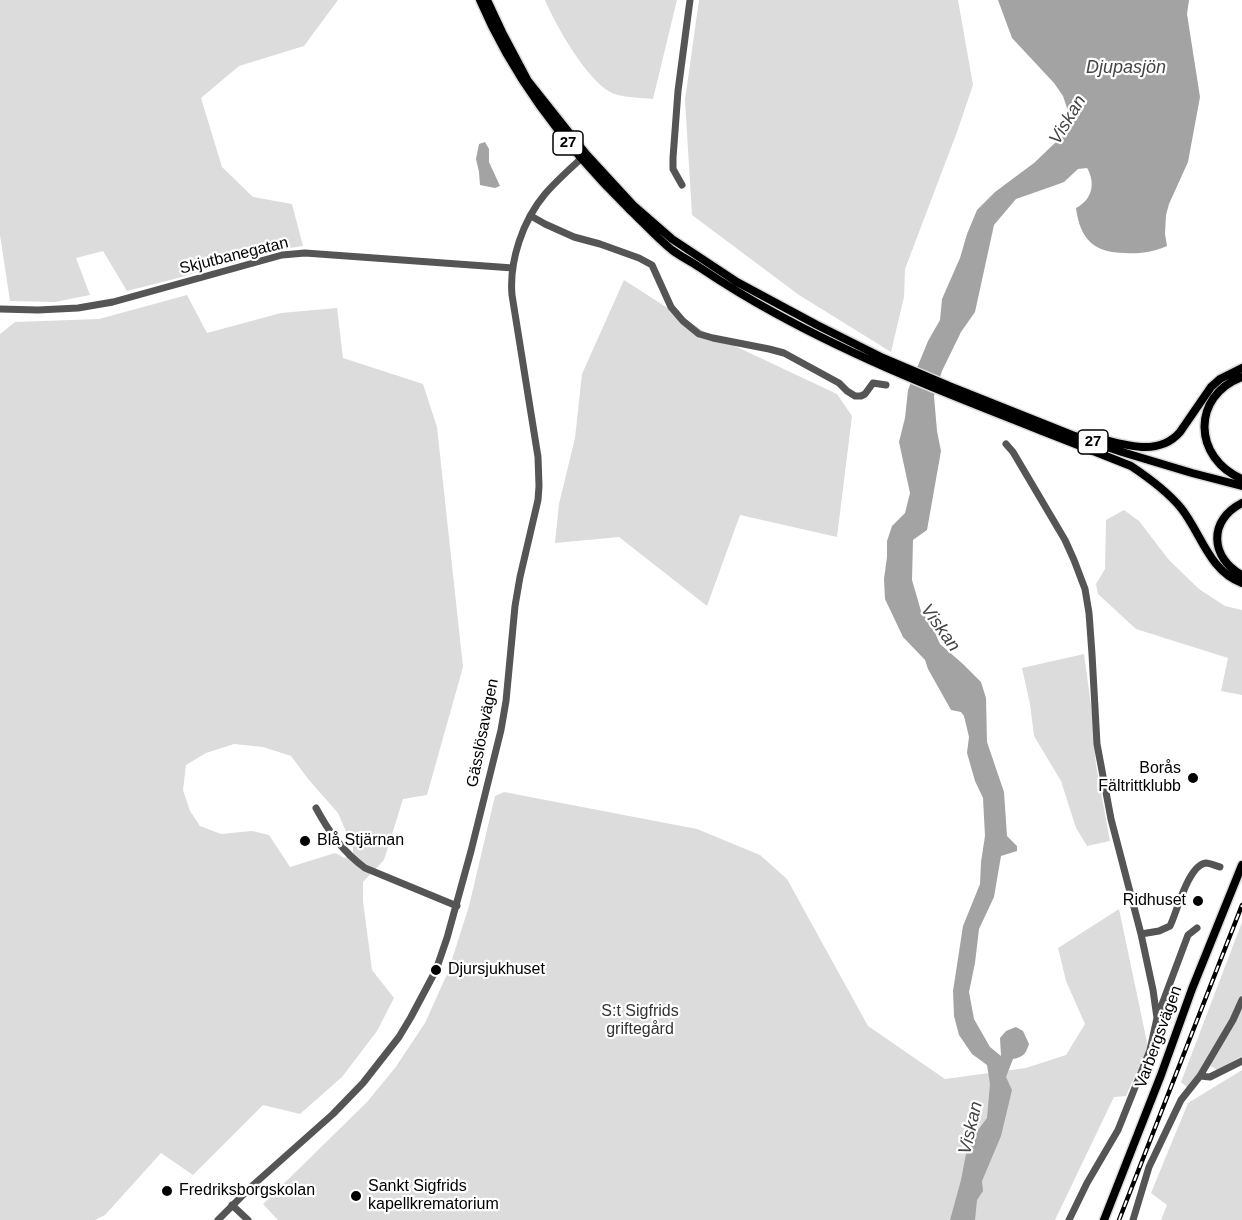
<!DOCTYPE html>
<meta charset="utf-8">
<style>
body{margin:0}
canvas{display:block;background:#fff}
</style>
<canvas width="1242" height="1220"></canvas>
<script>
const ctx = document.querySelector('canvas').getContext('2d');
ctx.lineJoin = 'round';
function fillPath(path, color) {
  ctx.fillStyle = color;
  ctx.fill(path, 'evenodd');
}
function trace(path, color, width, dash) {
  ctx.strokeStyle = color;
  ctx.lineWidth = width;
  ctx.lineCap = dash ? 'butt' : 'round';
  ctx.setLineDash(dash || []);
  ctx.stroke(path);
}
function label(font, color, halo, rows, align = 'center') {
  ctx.font = font + ' Arial,sans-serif';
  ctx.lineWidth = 4.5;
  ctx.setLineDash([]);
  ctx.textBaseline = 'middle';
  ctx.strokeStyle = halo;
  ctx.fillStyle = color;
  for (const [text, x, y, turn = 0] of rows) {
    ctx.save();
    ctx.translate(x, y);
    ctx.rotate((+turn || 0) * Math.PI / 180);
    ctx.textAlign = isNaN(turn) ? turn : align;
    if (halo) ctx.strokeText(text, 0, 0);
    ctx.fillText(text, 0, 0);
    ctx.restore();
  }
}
const green = new Path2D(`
 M0,0H338L304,46L239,66L201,98L222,167L253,197L292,204L303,246L263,252L178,278L127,291L103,251L76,258L90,295L55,302L10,301L0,235Z
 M545,0H677L653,99C642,98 620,97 612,93C587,81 556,26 545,0Z
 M699,0H958L973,85L957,132L905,269L904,297L891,352L799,295L692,215L685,100Z
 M624,280L705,332L837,394L852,416L837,537L740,515L707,606L619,537L555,543L559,504L575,438L582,374Z
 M187,295L207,333L281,313L337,308L343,358L423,384L437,427L463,667L427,795L403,799L384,860L363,882V901L372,970L394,998L377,1031L342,1077L300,1114L263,1105L193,1175L161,1153L105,1215L95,1220H0V334L15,322L99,319ZM234,744L263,747L291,756L309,780L338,813L353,848V853L345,858L335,853L290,867L269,835L252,831L221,834L200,826L190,811L183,790L186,765L206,753Z
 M1124,510L1139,521L1169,560L1199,589L1225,606L1242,610V695L1221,691L1228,658L1136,629L1098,594L1096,584L1105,569L1106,520Z
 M1084,654L1092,713L1096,765L1110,841L1087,846L1076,828L1061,781L1034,736L1030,704L1022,668Z
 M504,792L697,829L760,855L787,879L868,1026L945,1079L1026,1068L1066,1055L1085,1024L1066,981L1058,948L1119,909L1148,1047L1126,1096L1114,1097L1055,1220H278L263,1204L367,1102L395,1068L425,1023L448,972L469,906L495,796Z
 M1242,922V1056L1217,1070L1205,1062L1188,1088L1181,1082Z
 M1242,1070V1220H1161L1167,1205L1151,1193L1188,1103Z`);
const water = new Path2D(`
 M998,0H1189L1187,14L1200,97L1188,162L1169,204L1166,215L1165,234L1167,246C1153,252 1141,254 1125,253C1094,253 1080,239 1076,208C1092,200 1096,183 1087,168L1078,169L1064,182L1056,185L1016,199L994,225L975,312L961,332L942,371L934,396L937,431L941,451L927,530L913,540L912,580L921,611L932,626L940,644L963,664L981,682L986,698L987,742L1004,792L1007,836L1017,846V851L1001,856L994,897L979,929L975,963L969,992L974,1019L990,1047L1001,1056L1000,1038L1006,1031L1016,1027L1023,1031L1029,1044C1026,1053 1024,1057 1013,1059L1006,1077L1012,1090L1001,1136L982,1181L983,1191L977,1200L975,1220H950L961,1180L966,1154L973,1137L987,1118L990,1084L987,1065L972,1054L959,1035L954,1016L953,991L963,926L980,884L981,862L985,836L983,798L975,781L967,753L969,737L964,716L961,712L951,710L928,669L925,660L903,637L885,599L884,579L887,557V541L892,526L905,513L910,493L899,442L905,418L908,390L928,341L940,320L942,299L960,258L967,234L977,210L995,192L1034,163L1057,141L1068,119L1067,108L1063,96L1054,83L1012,38Z
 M485,142L489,149V162L500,186L495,188L480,185L479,172L476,159L479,144Z`);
const minor = new Path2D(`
 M682,185L673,169V158L678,91L690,0
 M531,216L545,224L574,237L600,244L639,258L652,265L671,307L683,321L699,334L713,338L769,349L784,353L839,383L847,391L855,396H861L865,394L873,383L886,385
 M0,309L38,310L78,308L113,302L282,255L305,253L513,268
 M1006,444L1013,452L1065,540L1074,560L1085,589L1089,613L1092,654L1097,744L1111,819L1141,934L1159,931L1170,926C1177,912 1188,865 1206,863C1210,863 1216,866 1220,867
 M316,808C329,832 343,852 365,868L457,906
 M1158,1015L1188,935L1197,928
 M1200,1076L1210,1077L1242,1061
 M232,1205L248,1220
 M218,1220L252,1186L333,1114L363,1083L399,1037L411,1017L436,970L447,938L471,851L501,730L506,701L515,606L520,577L538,500L539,486L538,457L512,295C509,261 523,220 545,194C557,180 571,168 585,155
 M1069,1220L1087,1183L1118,1130L1150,1050L1157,1018L1153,990L1141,934
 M1133,1220L1149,1167L1181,1100L1200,1076L1233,1020L1242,1000`);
const major = new Path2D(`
 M480,0C514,80 567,148 629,209C643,222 657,238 672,250C680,256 690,261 699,267C723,283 747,298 773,312C887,375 1010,417 1131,466C1149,478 1167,491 1181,508C1201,533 1209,571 1242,583
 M487,0L502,32L528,81L586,154L633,205L672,239L737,282L817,325L883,358L949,386L1072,435L1122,452L1192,473L1242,486
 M1242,377C1191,396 1193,458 1242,479
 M1092,436C1120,444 1158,458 1180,432L1211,387L1220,379L1242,368
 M1242,503C1208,520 1210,558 1242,575
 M1104,1220L1161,1075L1192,989L1242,865`);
const rail = new Path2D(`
 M1119,1220L1242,905`);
const markers = [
 [1193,778,6,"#000"],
 [305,841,6,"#000"],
 [1198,901,6,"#000"],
 [436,970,6,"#000"],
 [167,1191,6,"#000"],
 [356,1196,6,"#000"]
];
const shields = [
 [568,143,30],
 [1093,442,30]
];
const shieldNames = [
 ["27",568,143],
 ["27",1093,442]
];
const streetNames = [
 ["Skjutbanegatan",234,256,-14],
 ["Gässlösavägen",483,733,-79],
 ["Varbergsvägen",1159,1037,-70]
];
const poiNames = [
 ["Borås",1181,769,"right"],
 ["Fältrittklubb",1181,787,"right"],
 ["Blå Stjärnan",317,841],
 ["Ridhuset",1186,901,"right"],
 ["Djursjukhuset",448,970],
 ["Sankt Sigfrids",368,1187],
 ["kapellkrematorium",368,1205],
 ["Fredriksborgskolan",179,1191]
];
const parkNames = [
 ["S:t Sigfrids",640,1012],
 ["griftegård",640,1030]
];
const waterNames = [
 ["Djupasjön",1126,68],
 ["Viskan",1068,120,-59],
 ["Viskan",940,628,54],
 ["Viskan",971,1128,-77]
];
fillPath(green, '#dcdcdc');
fillPath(water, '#a3a3a3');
trace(major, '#dbdbdb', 11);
trace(minor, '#555', 7);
trace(major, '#000', 8);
trace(rail, '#000', 4.5);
trace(rail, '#fff', 2, [7]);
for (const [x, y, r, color] of markers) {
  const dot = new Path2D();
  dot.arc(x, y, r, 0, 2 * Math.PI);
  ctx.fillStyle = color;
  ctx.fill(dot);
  trace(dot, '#fff', 2);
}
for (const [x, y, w] of shields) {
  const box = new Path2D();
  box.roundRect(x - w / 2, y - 12, w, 24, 4.5);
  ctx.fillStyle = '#fff';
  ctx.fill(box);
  trace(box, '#000', 1.5);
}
label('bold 15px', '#000', null, shieldNames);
label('16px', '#000', '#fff', streetNames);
label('16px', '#000', '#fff', poiNames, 'left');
label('16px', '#333', '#fff', parkNames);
label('italic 18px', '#444', '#fff', waterNames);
</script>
